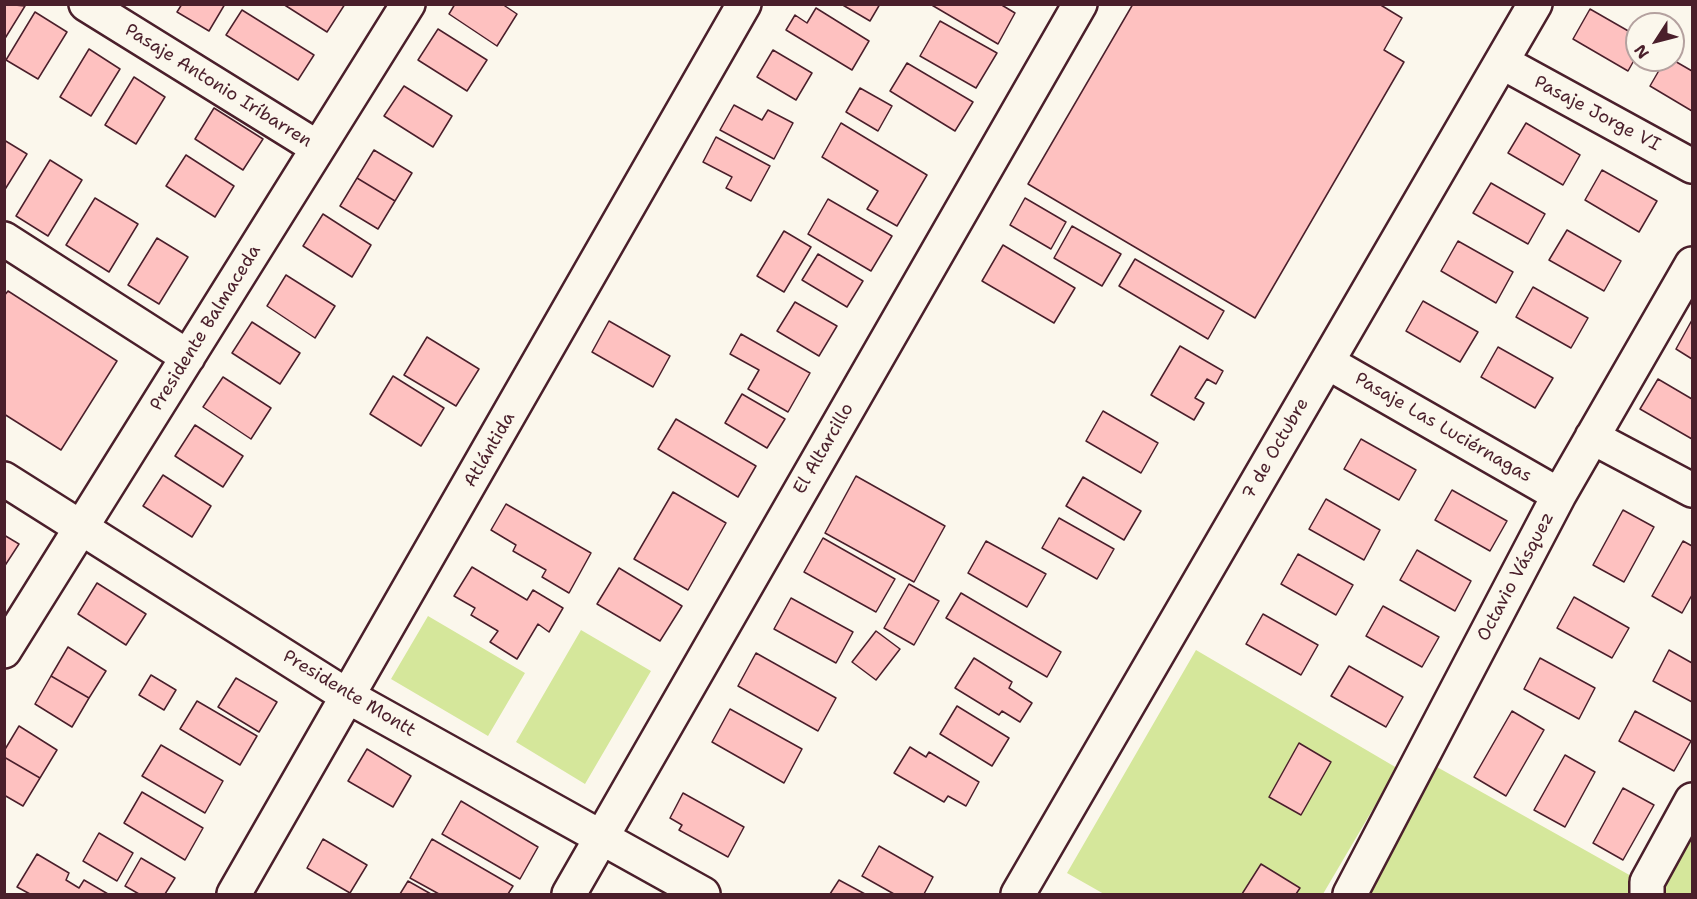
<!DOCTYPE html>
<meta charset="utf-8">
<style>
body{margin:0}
#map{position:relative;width:1697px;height:899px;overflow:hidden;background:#fbf7ec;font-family:"Shantell Sans",sans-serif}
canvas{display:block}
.frame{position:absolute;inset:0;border:6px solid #4a1f2b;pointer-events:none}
.north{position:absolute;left:1625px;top:12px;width:60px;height:60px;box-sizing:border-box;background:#fbf7ec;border:2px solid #b4a19f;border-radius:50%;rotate:234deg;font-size:16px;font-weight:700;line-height:24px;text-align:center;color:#4a1f2b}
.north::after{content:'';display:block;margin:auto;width:21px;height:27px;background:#4a1f2b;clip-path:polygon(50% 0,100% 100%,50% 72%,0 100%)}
</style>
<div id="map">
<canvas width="1697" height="899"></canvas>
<div class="frame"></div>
<div class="north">N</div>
</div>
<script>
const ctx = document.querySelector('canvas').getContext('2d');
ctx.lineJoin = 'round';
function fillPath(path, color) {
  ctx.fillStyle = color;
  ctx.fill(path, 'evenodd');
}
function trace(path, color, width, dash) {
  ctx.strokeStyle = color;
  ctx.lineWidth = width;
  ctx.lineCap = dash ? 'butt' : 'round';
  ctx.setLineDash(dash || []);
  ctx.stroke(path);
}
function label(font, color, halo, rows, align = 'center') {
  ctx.font = font + ' "Shantell Sans",sans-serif';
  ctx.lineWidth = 4.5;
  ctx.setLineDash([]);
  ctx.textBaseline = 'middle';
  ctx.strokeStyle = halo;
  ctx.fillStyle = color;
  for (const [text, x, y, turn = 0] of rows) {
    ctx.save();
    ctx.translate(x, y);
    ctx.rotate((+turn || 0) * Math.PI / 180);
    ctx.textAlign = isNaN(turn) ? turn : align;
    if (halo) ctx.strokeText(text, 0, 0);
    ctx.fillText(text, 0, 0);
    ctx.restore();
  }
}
const green = new Path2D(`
 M428,616L525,673L488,736L391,679Z
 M581,630L651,671L585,784L516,742Z
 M1196,650L1397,768L1323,894H1104L1067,873Z
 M1437,767L1649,886L1692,809V894H1366Z`);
const building = new Path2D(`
 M4,4L25,6L4,40Z
 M182,4H225L209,31L177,12Z
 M283,4H345L327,32Z
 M455,4H502L517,14L497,46L449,14Z
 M841,4H880L870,21Z
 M930,4H1000L1015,13L998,44Z
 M1133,4H1379L1402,18L1384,50L1404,62L1255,318L1028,184Z
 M816,8L869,41L852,70L786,30L795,15L807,23Z
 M1590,9L1637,36V55L1628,71L1573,39Z
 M242,10L314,55L298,80L226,35Z
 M35,12L67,32L38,79L6,60Z
 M940,21L997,53L976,88L920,56Z
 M438,29L487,60L467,91L418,60Z
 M89,49L120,69L91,116L60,97Z
 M773,50L812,73L796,100L757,77Z
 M1665,60H1673L1692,71V111L1650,86Z
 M907,63L973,102L955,131L890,91Z
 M134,77L165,97L136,144L105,125Z
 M404,86L452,116L433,147L384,116Z
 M860,88L892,106L878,131L846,112Z
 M734,105L762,120L768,110L793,123L774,159L720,130Z
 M214,108L263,139L243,170L195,139Z
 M841,123L927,175L897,226L867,209L878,191L822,157Z
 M1526,123L1580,155L1563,185L1508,153Z
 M716,137L770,166L751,201L726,188L732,177L703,162Z
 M4,140L27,154L4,191Z
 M374,150L412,173L395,201L357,178Z
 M186,155L234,186L215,217L166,186Z
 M50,160L82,180L48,236L16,216Z
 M1602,170L1657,201L1639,232L1585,200Z
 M357,178L395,201L378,229L340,206Z
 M1491,183L1545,214L1528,244L1473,213Z
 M95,198L138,224L109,272L66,245Z
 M1025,198L1066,222L1051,249L1010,225Z
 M828,199L892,236L871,271L808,234Z
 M323,214L371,245L352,277L303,246Z
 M1072,226L1121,254L1102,286L1054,258Z
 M1567,230L1621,261L1604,291L1549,260Z
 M784,231L811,247L784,292L757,276Z
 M157,238L188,257L159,304L128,285Z
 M1458,241L1513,272L1496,303L1441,271Z
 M1003,245L1075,288L1054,323L982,281Z
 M818,254L863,281L847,307L802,280Z
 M1135,259L1224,311L1208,339L1119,286Z
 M286,275L335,306L315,338L267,306Z
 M1533,287L1588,318L1571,348L1516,317Z
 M8,291L117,361L61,450L4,414V296Z
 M1423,301L1478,332L1460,362L1406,331Z
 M795,302L837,326L819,356L777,331Z
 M1692,320V359L1676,349Z
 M609,321L670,356L653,387L592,352Z
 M252,322L300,353L280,384L232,353Z
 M741,334L810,373L788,412L748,389L759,370L730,354Z
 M427,337L479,369L456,406L404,375Z
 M1180,346L1223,371L1216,384L1207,379L1195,398L1204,403L1194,420L1151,395Z
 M1498,347L1553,378L1535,408L1481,377Z
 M393,376L444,408L421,446L370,414Z
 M223,377L271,408L251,439L203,407Z
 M1658,379L1692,399V439L1640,409Z
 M742,394L785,419L767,448L725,423Z
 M1103,411L1158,443L1141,473L1086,441Z
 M676,419L756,466L738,497L658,449Z
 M195,425L243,456L223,487L175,456Z
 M1361,439L1416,470L1399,500L1344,469Z
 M163,475L211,506L192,537L143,506Z
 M856,476L945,526L914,582L825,533Z
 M1083,477L1141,511L1124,540L1066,506Z
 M1452,490L1507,521L1490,551L1435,520Z
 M673,492L726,523L688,590L634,559Z
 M1326,499L1380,530L1364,560L1309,529Z
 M506,504L591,553L569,593L542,577L546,570L513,551L516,545L491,530Z
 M1623,510L1654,527L1624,582L1593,565Z
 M1059,518L1114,549L1097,579L1042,548Z
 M4,535L19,544L4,567Z
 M823,538L895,579L876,612L804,572Z
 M986,541L1046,574L1027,607L968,573Z
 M1683,541L1692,546V595L1682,613L1652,596Z
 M1417,550L1471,581L1455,611L1400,580Z
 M1298,554L1353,585L1336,615L1281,584Z
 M472,567L527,600L533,590L563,608L549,632L538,624L517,659L490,642L498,631L471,615L475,608L454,596Z
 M619,568L682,606L660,641L597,604Z
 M97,583L146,614L126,645L78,614Z
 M909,584L939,601L914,645L884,628Z
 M961,593L1061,652L1047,677L946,618Z
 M1574,597L1629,628L1612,658L1557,628Z
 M791,598L853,632L836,663L774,629Z
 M1383,606L1439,637L1422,667L1366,636Z
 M1263,614L1318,645L1301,675L1246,644Z
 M876,631L900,649L876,680L852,662Z
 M68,647L106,671L89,698L51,676Z
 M1669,650L1692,663V702L1653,681Z
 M756,653L836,698L818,731L738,686Z
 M974,658L1012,682L1009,688L1032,703L1020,722L1002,711L999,715L955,688Z
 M1540,658L1595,688L1579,719L1524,689Z
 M1349,666L1403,697L1386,727L1331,696Z
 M151,675L176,690L164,710L139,695Z
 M51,676L89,698L72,727L35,704Z
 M236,678L277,702L259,732L218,707Z
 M197,701L257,736L240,765L180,729Z
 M957,706L1009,738L992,766L940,734Z
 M730,709L802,749L784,783L712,742Z
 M1512,711L1544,730L1506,796L1474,777Z
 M1635,711L1691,741L1674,771L1619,741Z
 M19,726L57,750L40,778L4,757V751Z
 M1299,743L1331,762L1301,815L1269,797Z
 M161,745L223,781L205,813L142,776Z
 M910,747L926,757L929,752L979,782L966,806L948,796L944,802L894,773Z
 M367,749L411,776L393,807L348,781Z
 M1565,755L1595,772L1565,827L1534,810Z
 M4,757L40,778L23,806L4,795Z
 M1623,788L1654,805L1623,860L1593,843Z
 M142,792L203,828L185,860L124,823Z
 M683,793L744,827L728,857L679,830L682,825L670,818Z
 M461,801L538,847L520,879L442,834Z
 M99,833L133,853L117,881L83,861Z
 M323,839L367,865L350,893L307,868Z
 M432,839L513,886L508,894H439L410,878Z
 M879,846L933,877L924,894H894L862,876Z
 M37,854L69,873L66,880L79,888L84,880L108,894H30L17,887Z
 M141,858L175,878L165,894H139L125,886Z
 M1261,864L1300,888L1296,894H1242Z
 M839,880L865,894H830Z
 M408,881L431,894H400Z`);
const street = new Path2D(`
 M86,4L318,148
 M1502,62L1692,166
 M4,239L188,357
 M1327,362L1559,495
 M1592,437L1692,490
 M4,479L349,697L703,894
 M4,651L408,4
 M234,894L744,4
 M569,894L1080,4
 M1018,894L1535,4
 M1350,894L1559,495L1692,264
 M1647,894V882L1692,800`);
const streetNames = [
 ["Pasaje Antonio Iríbarren",218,86,32],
 ["Pasaje Jorge VI",1597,114,28],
 ["Presidente Balmaceda",206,328,-58],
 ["Pasaje Las Luciérnagas",1443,428,30],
 ["El Altarcillo",824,449,-60],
 ["7 de Octubre",1276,449,-60],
 ["Atlántida",490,450,-60],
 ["Octavio Vásquez",1516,577,-62],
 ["Presidente Montt",349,694,31]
];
fillPath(green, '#d5e79b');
fillPath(building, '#fec1c0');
trace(building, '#4a1f2b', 1.5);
trace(street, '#4a1f2b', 38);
trace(street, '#fbf7ec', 33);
label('18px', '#4a1f2b', '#fbf7ec', streetNames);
</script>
